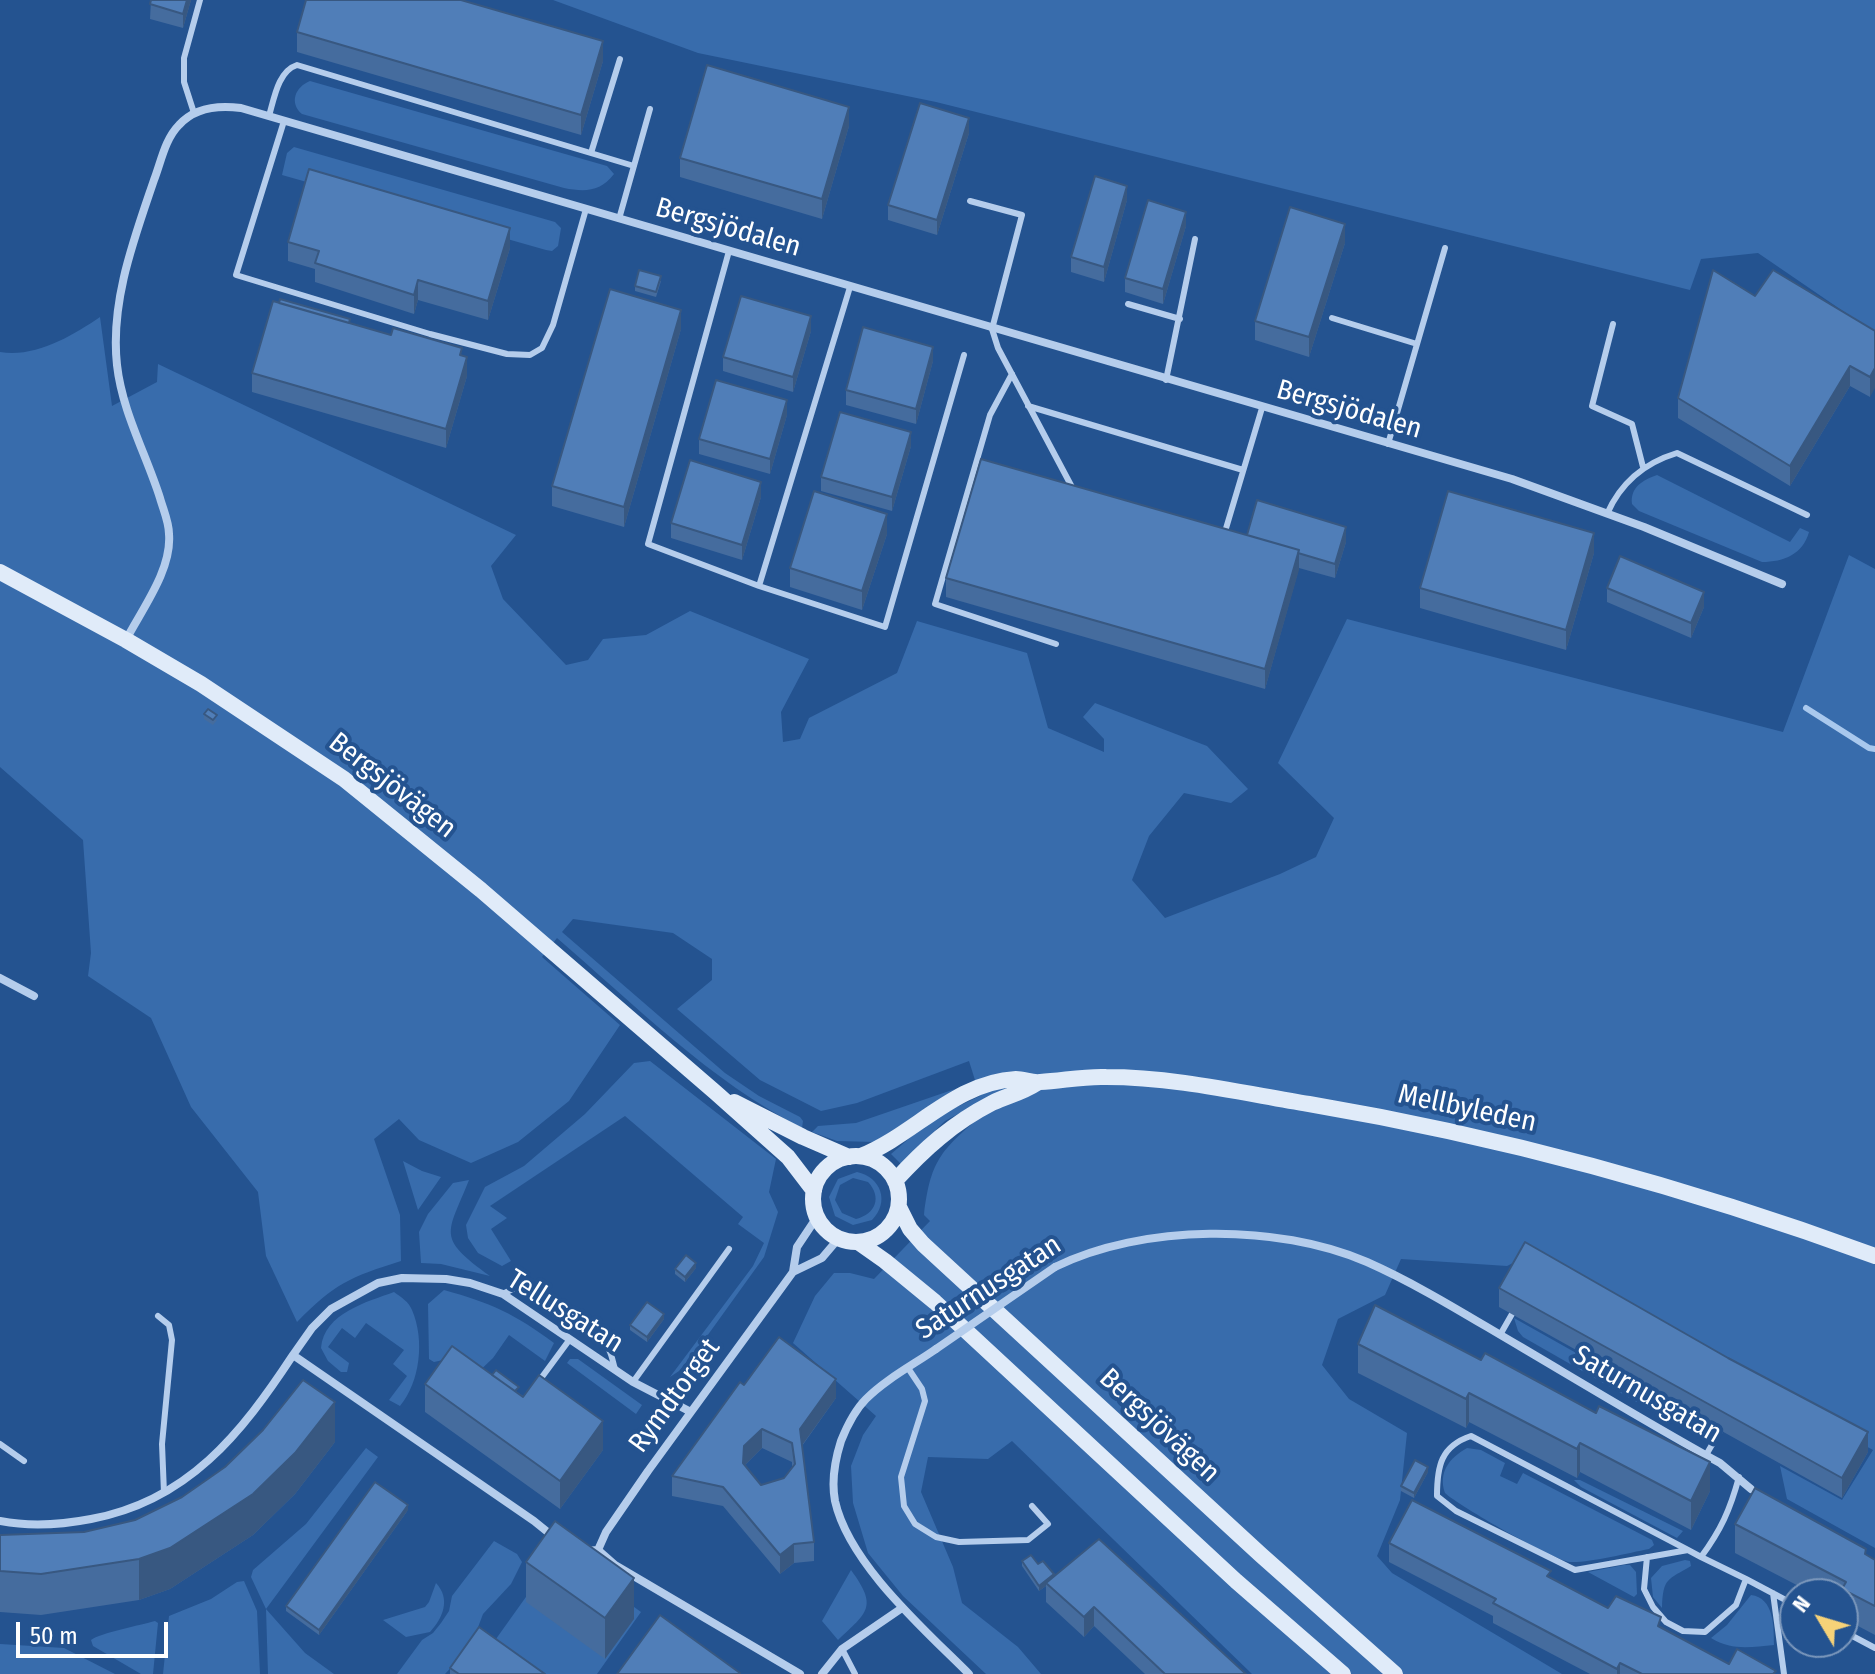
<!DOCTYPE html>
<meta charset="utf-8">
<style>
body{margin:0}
#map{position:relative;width:1875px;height:1674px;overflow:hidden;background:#245390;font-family:"Fira Sans Condensed",sans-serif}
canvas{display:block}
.north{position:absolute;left:1779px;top:1578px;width:80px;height:80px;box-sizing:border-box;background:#245390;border:2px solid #7c98bc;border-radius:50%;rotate:308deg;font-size:22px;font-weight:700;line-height:32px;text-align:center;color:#fff}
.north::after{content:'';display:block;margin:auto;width:28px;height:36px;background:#f6d278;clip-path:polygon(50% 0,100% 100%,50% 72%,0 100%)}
.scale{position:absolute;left:16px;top:1622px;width:152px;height:36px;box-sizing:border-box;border:4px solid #fff;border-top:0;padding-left:10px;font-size:24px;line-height:28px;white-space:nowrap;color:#fff;-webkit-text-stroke:6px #245390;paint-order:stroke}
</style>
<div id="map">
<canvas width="1875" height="1674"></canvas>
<div class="north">N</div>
<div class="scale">50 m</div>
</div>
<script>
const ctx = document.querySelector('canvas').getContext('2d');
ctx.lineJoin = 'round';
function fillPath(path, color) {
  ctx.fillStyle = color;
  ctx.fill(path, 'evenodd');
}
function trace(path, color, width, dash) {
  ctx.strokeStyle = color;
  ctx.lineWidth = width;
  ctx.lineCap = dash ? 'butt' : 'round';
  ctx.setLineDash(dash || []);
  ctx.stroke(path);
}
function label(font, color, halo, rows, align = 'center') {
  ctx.font = font + ' "Fira Sans Condensed",sans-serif';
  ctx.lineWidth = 8;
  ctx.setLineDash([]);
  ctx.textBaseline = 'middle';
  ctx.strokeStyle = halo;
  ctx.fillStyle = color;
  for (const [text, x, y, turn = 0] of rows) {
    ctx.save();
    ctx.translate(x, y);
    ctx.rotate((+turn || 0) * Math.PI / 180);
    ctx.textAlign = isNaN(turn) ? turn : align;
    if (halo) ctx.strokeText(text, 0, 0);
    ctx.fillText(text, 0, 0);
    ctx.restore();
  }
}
const green = new Path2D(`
 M553,0H1875V333L1758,253L1701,259L1690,290L936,102L698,53Z
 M310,81L607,166L614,174C600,192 585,192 564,188L302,114C289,103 295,87 310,81Z
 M294,147L555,222L561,228L558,246L552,251L546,250L282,175L287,153Z
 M100,317L112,406L157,382L158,364L516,535L491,566L503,599L566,665L588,660L603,639L646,635L690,611L809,659L781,712L783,742L800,739L809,718L897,673L917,621L1027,653L1048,728L1104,752V739L1083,717L1095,703L1207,746L1248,789L1231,803L1184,793L1149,836L1132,880L1165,918L1280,874L1316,857L1334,818L1278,763L1347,619L1783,732L1849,555L1875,569V1548L1787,1499L1780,1466L1842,1500L1873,1450L1525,1257L1507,1266L1401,1259L1385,1295L1338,1319L1322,1365L1349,1399L1407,1433L1400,1500L1377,1556L1392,1573L1562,1674H1252L1012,1441L988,1459L928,1457L921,1492L953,1567L962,1603L1018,1647L1041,1674H986L903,1596L868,1553L853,1503L851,1466L863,1435L876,1416L793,1343L815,1296L834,1273H850L874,1279L930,1221L924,1215C931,1156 943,1150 985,1112L967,1109L945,1121L901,1164L891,1154L933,1118L980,1096L969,1061L857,1103L821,1111L760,1080L677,1009L712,980V959L673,933L573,919L562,932L725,1073L759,1096L800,1117L803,1121L802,1128C710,1081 635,1005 557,938L542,957L620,1025L569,1101L518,1142L471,1163L419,1140L399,1119L374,1139L400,1215L401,1261C350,1277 334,1284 297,1322L266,1256L258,1192L191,1107L151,1018L88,976L91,953L83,840L0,767V352C35,358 72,336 100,317Z
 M1657,475L1790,542L1800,528L1809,532C1803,554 1784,562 1762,562L1639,511L1632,504C1630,487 1643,480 1657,475Z
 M650,1061L776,1159L769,1192L778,1212L764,1257L697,1350L679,1371L670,1377L753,1266L764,1243L738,1224L743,1217L625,1116L490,1206L507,1218L491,1229L511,1261L502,1266L478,1253L468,1238L466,1225L485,1187L524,1166L585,1114L634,1063Z
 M955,1089L875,1142L837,1141L812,1132L818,1126L856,1123Z
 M403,1161L422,1171L441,1177L418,1210Z
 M857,1172C881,1177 890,1202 872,1220L853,1225L835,1216L829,1197L838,1179ZM853,1178L868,1182C882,1197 876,1214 856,1219L842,1213L835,1200L840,1185Z
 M469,1180C447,1235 436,1237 490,1276L441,1264L421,1263L419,1232L428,1214L453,1183Z
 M444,1290C491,1303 515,1314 554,1343L545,1361L509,1335L493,1358L472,1378L443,1360L434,1362L429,1359L428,1304Z
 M394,1292C401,1297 409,1302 412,1310C425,1340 420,1382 400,1406L389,1400L407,1376L393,1364L404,1350L366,1323L355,1338L342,1328L328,1347L349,1363L347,1372H341L328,1361L321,1348C324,1313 367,1302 394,1292Z
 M1514,1318L1706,1426L1699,1434C1684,1433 1670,1418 1656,1410L1654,1412L1523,1337L1518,1331Z
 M570,1359H578L642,1405L636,1414L567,1363Z
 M366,1448L378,1457L266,1609L305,1653L334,1674H268L266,1609L251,1577L253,1570L306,1524Z
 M1467,1448L1481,1450L1505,1463L1500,1476L1517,1484L1523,1473L1652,1540L1654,1545L1649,1549C1628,1553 1589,1563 1570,1562C1553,1560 1459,1506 1445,1493C1438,1473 1449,1458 1467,1448Z
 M1574,1480H1580L1683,1531L1677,1538L1581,1487Z
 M494,1541L517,1554L522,1562L511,1584L483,1614L471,1646L445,1674H397L422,1640L433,1633L441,1623L449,1611L452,1596Z
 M558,1552L641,1612L597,1674H471Z
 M1685,1560L1690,1561L1691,1566C1668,1580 1663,1577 1662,1608L1653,1597L1651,1578L1662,1566Z
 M1624,1565H1630L1636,1572L1637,1594L1634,1597L1588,1572Z
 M851,1570C878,1607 868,1612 838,1640L822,1621Z
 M244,1581L257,1611L260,1674H163L169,1616L211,1599L237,1582Z
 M436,1583C451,1599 443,1618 430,1632L406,1637L383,1620L425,1607L429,1602Z
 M1751,1595C1774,1598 1774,1626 1774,1645C1751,1647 1732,1651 1711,1638L1727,1625Z
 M155,1621L158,1623L153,1674H141L93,1646L91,1640C100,1633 141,1625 155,1621Z
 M0,1644L64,1648L115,1674H0Z`);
const stream = new Path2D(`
 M1806,708L1869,748L1875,749`);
const lane = new Path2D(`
 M194,113L184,82V58L200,0
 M269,116C274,99 278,71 297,65L634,166
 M284,121L236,275L430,334L507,354L530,355L542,348L553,325L586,209
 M591,153L620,59
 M970,201L1022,215L992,329L998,348L1073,489
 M619,219L650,109
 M729,251L648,544L759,586L885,627L964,355
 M1128,304L1180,319
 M1332,318L1417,344
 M1613,324L1592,406L1632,424L1643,467
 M1012,374L990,415L935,604L1056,644
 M1166,380L1195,239
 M1028,406L1243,470
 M1388,444L1445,248
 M1607,514C1621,482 1644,463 1677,453L1807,515
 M1224,535L1262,408
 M759,586L850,287
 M503,1294L520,1285C543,1295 597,1328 609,1350C612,1355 613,1363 615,1369
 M158,1316L169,1325L172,1340L162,1444L164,1493
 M1500,1335L1512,1314
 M908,1368L922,1389L925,1401L901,1477L904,1506L915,1524L936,1537L959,1542L1028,1540L1048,1524L1032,1506
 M539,1381L570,1339
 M633,1382L729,1249
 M0,1444L24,1461
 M1706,1455L1720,1431
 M1688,1550L1575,1570L1456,1511L1437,1496C1437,1466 1441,1446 1471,1436L1688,1550L1701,1557C1721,1530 1730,1510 1739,1477
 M1647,1557L1644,1589L1653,1607L1666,1622L1683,1631L1705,1632L1736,1605L1746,1579L1701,1557
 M1746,1579L1795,1605
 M1773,1593L1784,1674
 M1843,1631L1875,1648
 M842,1649L855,1674`);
const street = new Path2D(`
 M126,640C142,609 172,570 169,534C169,522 163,509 160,498C146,454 122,411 117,365C110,302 134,239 154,180C161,162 165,139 179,125C195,107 218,105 241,108L1512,479L1644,527L1782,584
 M0,978L34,996
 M1055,1267C1142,1224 1277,1223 1367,1262C1421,1286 1471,1318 1521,1347C1587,1386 1653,1426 1720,1463L1751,1489
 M793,1272L822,1258L839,1238
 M936,1349C913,1365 886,1379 866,1399C855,1410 847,1426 841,1441C835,1460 831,1480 835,1501C849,1564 925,1630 969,1674
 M0,1521C31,1527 60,1525 91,1519C188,1501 241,1434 293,1355
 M555,1538L534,1521L293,1355L312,1328L331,1309L378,1283L402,1278L446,1279L470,1283L503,1294L633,1382L691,1412
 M598,1550L606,1532L648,1471L793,1272L797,1247L817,1217
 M585,1551L598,1550L615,1565L800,1674
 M822,1674L842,1649L902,1608`);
const secondary = new Path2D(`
 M0,572L126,640L201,684L344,779L481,890L715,1092L788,1157L814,1191
 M734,1102L803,1137L849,1157
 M861,1156C914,1135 955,1082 1016,1079C1024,1079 1032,1083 1040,1082C1062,1081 1083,1076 1106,1077C1174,1077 1242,1093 1309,1104C1504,1137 1690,1188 1875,1256
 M813 1199a43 43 0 1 1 86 0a43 43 0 1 1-86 0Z
 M895,1181C924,1149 953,1123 992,1103C1008,1095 1020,1094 1037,1083
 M899,1207L910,1229L923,1244L1261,1555L1395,1674
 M858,1242L885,1261L935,1302L1236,1581L1343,1674`);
const streetBridge = new Path2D(`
 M936,1349L1055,1267`);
const wall = new Path2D(`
 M151,0H191L183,28L150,19Z
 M297,32L603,61L581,135L297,52Z
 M849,126L822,219L680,177V158Z
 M969,133L937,235L888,220V205Z
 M1127,200L1104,282L1071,272V257Z
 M1186,226L1163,304L1125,292V278Z
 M288,242L510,248L488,320L418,300L414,314L315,282V269L288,261Z
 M1345,243L1309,357L1255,340V321Z
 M661,281L656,297L635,291V286Z
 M1755,296L1875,331L1870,397L1850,386L1790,486L1678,418V398Z
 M350,323L462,355L467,376L446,448L252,392V373Z
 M681,329L624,527L552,506V486Z
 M811,331L793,392L723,371V357Z
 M933,361L916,424L846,405V390Z
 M787,415L770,474L699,454V439Z
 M911,446L892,511L821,491V477Z
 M761,497L742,560L671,538V523Z
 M887,534L862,610L790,587V568Z
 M1247,535L1346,542L1335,578L1299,568L1265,689L946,597V578Z
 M1594,553L1566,650L1420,608V588Z
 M1607,588L1704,607L1691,638L1607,602Z
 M204,714L217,720L213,725L204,719Z
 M696,1268L685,1282L675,1274V1269Z
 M1499,1288L1868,1452L1842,1498L1499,1307Z
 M664,1319L647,1342L630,1330V1325Z
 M1358,1344L1710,1491L1691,1530L1580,1472L1577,1478L1469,1422L1466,1428L1358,1373Z
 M492,1375L603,1450L560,1509L425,1412V1384Z
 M744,1385L836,1398L802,1446L814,1542V1561L794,1563L780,1574L723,1506L672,1496V1476ZM762,1448L792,1462V1467L784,1478L761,1485L745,1465Z
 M335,1442L295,1494L253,1535L170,1589L139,1600L41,1615L0,1612V1535L84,1532L135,1520Z
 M1428,1472L1414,1498L1401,1491V1486Z
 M408,1510L319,1635L286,1611V1606Z
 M1735,1524L1866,1555L1875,1560V1635L1843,1618V1594H1814L1735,1553Z
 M1389,1543L1551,1578L1608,1608L1661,1628L1729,1664L1776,1674H1590L1493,1623V1616L1389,1562Z
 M1022,1561L1038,1564L1054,1577L1246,1674H1145L1094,1626L1084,1637L1046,1602V1586L1039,1591L1022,1566Z
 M526,1562L634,1619L605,1659L526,1602Z
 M450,1668L545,1674H450Z`);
const shadedWall = new Path2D(`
 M187,0H191L183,28V14Z
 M603,41V61L581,135V115Z
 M849,107V126L822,219V199Z
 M969,118V133L937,235V220Z
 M1127,186V200L1104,282V267Z
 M1186,212V226L1163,304V289Z
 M1345,224V243L1309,357V337Z
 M510,228V248L488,320V301Z
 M418,280V300L414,314V295Z
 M681,310V329L624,527V507Z
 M811,316V331L793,392V377Z
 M933,347V361L916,424V409Z
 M467,357V376L446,448V429Z
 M1850,366V386L1790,486V466Z
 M1875,368V388L1870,397V377Z
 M787,400V415L770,474V459Z
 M911,432V446L892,511V497Z
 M761,482V497L742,560V545Z
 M887,514V534L862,610V591Z
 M1346,527V542L1335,578V564Z
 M1594,533V553L1566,650V630Z
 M1299,550V570L1265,689V669Z
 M1704,592V607L1691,638V623Z
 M696,1263V1268L685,1282V1277Z
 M664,1314V1319L647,1342V1337Z
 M836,1379V1398L800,1448V1429Z
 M1469,1393V1422L1466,1428V1399Z
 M335,1402V1442L295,1494L253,1535L170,1589L139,1600V1559Z
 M603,1421V1450L560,1509V1481Z
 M762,1429V1448L744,1466L743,1463L744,1446Z
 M1868,1432V1452L1842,1498V1478Z
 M1580,1443V1472L1577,1478V1449Z
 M1710,1462V1491L1691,1530V1501Z
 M1428,1467V1472L1414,1498V1493Z
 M408,1505V1510L319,1635V1630Z
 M794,1544V1563L780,1574V1555Z
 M1054,1574V1579L1046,1583V1586L1039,1591V1586Z
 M634,1578V1619L605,1659V1618Z
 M1094,1607V1626L1084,1637V1617Z
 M1620,1663V1674H1617V1669Z`);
const building = new Path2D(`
 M151,0H187L183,14L150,4Z
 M306,0H461L603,41L581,115L297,32Z
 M707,65L849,107L822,199L680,158Z
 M920,103L969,118L937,220L888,205Z
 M309,169L510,228L488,301L418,280L414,295L315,263L319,251L288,242Z
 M1095,176L1127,186L1104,267L1071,257Z
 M1148,200L1186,212L1163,289L1125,278Z
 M1290,207L1345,224L1309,337L1255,321Z
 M639,270L661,276L656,292L635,286Z
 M1713,270L1755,296L1773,270L1875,331V368L1870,377L1850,366L1790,466L1678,398Z
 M610,289L681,310L624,507L552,486Z
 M741,296L811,316L793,377L723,357Z
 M280,299L350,319L349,323L279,303Z
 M273,301L391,335L393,328L462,348L460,355L467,357L446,429L252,373Z
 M863,327L933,347L916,409L846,390Z
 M716,380L787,400L770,459L699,439Z
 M840,412L911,432L892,497L821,477Z
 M981,459L1299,550L1265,669L946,578Z
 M690,460L761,482L742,545L671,523Z
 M814,491L887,514L862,591L790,568Z
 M1448,491L1594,533L1566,630L1420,588Z
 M1257,500L1346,527L1335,564L1298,553L1299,550L1247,535Z
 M1620,556L1704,592L1691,623L1607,588Z
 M208,709L217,715L213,720L204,714Z
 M1525,1242L1728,1358L1868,1432L1842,1478L1499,1288Z
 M686,1255L696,1263L685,1277L675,1269Z
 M647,1302L664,1314L647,1337L630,1325Z
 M1375,1305L1481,1360L1485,1353L1596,1413L1599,1406L1710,1462L1691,1501L1580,1443L1577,1449L1469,1393L1466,1399L1358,1344Z
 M779,1337L836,1379L800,1429L814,1542L794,1544L780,1555L723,1487L672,1476L740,1382L744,1385ZM762,1429L792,1443L795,1464L784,1478L761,1485L743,1463L744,1446Z
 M452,1346L523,1397L539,1375L603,1421L560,1481L425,1384Z
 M496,1370L519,1387L515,1391L492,1375Z
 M303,1380L335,1402L295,1453L253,1494L170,1548L139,1559L41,1574L0,1571V1535L84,1532L135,1520L182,1497L225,1467L263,1430Z
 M1415,1460L1428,1467L1414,1493L1401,1486Z
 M375,1482L408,1505L319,1630L286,1606Z
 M1755,1488L1866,1549L1865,1554L1875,1560V1606L1842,1589L1846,1582L1735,1524Z
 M1412,1500L1551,1571L1547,1576L1608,1608L1616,1596L1661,1617L1658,1626L1729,1664L1737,1649L1776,1671L1773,1674H1642L1620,1663L1617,1669L1493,1603L1496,1599L1389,1543Z
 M555,1521L634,1578L605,1618L526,1562Z
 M1099,1539L1246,1674H1165L1094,1607L1084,1617L1046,1583Z
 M1031,1555L1038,1564L1043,1561L1054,1574L1039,1586L1022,1561Z
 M660,1615L740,1673L739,1674H617Z
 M479,1627L545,1674H459L450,1668Z`);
const streetNames = [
 ["Bergsjödalen",728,228,16],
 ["Bergsjödalen",1349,410,16],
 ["Bergsjövägen",392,786,38],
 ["Mellbyleden",1467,1109,12],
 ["Saturnusgatan",989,1288,-33],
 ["Tellusgatan",565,1312,32],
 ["Saturnusgatan",1647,1395,30],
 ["Rymdtorget",675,1396,-54],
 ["Bergsjövägen",1159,1426,43]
];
fillPath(green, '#386cac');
trace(stream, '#a9c8ed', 6);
trace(lane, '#b5cdec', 6);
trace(street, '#b5cdec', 8);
trace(secondary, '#e0ebf9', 16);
trace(streetBridge, '#b5cdec', 8);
fillPath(wall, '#456c9e');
fillPath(shadedWall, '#385881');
fillPath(building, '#507eb8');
trace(building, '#385881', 2);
label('28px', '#fff', '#245390', streetNames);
</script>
